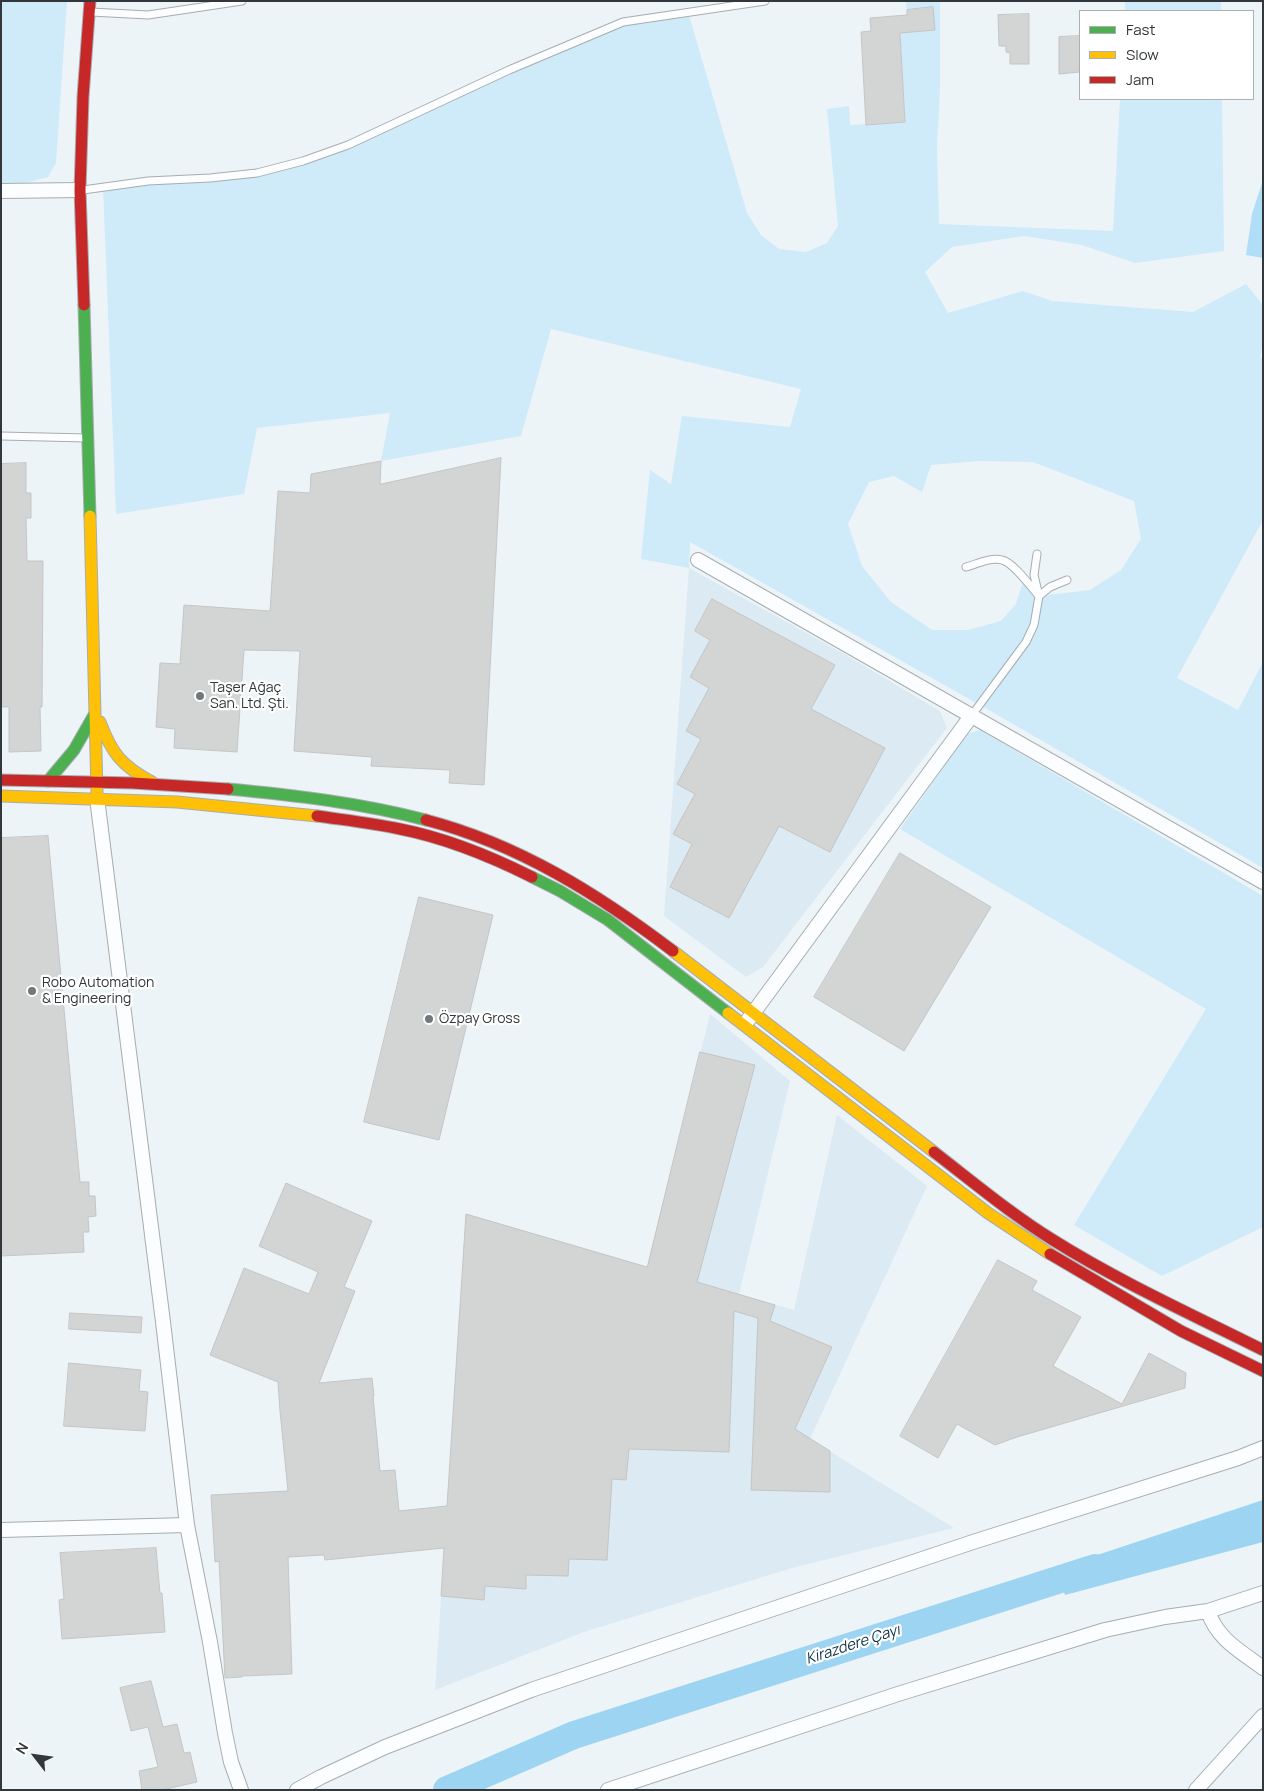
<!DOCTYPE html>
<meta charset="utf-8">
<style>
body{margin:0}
#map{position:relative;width:1264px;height:1791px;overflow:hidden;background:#ecf4f8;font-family:Manrope,sans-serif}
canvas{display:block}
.frame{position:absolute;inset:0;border:2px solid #31373a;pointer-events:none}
.legend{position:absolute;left:1079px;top:10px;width:175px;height:90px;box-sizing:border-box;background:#fff;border:1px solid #adafb0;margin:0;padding:6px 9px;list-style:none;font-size:15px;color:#31373a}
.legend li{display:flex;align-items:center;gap:10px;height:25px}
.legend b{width:25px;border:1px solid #adafb0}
.north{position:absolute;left:10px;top:1731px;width:50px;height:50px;-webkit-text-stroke:4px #fff;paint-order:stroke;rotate:300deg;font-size:14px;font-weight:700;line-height:20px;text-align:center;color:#31373a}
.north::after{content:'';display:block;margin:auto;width:18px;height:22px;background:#31373a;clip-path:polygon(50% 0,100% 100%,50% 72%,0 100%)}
</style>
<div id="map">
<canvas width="1264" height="1791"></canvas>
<div class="frame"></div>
<ul class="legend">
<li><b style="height:6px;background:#4caf50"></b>Fast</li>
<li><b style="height:6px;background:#ffc107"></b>Slow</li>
<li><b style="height:6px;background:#c62828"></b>Jam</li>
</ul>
<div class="north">N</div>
</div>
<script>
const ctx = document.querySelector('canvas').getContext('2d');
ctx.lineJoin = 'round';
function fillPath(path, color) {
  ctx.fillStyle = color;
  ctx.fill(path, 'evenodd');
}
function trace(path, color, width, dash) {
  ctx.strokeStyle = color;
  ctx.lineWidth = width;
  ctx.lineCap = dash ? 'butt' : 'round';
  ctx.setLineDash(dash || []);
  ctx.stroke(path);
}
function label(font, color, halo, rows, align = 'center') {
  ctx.font = font + ' Manrope,sans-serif';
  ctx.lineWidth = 4.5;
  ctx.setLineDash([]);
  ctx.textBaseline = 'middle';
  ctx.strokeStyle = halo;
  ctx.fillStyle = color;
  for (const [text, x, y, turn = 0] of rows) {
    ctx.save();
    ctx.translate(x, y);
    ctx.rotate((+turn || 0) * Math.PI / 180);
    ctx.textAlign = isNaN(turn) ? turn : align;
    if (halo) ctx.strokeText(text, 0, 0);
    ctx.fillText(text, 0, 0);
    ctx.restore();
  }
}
const built = new Path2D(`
 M689,568L841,652L940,711L947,728L763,967L746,977L664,916Z
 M710,1014L790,1081L739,1294L794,1310L837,1115L927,1186L810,1439L954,1528L792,1568L584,1632L435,1690L466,1214L647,1267Z`);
const green = new Path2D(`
 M1,1H67L56,163L48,177L13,186L1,184Z
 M906,1H940V89L937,146L939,224L1113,231L1120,99H1222L1224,251L1135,263L1082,245L1024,236L952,247L925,272L948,313L1023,291L1052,301L1193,312L1246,284L1263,305V341L1260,358L1263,357V520L1177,678L1238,710L1263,662V868L980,705L690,542L689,568L641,559L650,470L671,484L682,416L790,427L801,389L551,329L521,436L381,461L390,413L257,428L244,494L116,514L103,187L257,173L348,145L623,22L688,12L747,213L761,235L779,249L806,252L827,243L838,226L827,109L849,106L850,125L905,122L900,27L908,25ZM978,461L1033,462L1134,501L1141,539L1121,570L1090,590L1039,596L1024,579L1016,604L1001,621L968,630H932L891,602L862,566L848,524L869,482L894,476L922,492L931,465Z
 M1125,1H1221V11H1125Z
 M980,730L1263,896V1227L1162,1276L1074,1225L1206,1009L900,829L967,734Z`);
const forest = new Path2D(`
 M1263,180V258L1246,255L1252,214Z`);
const water = new Path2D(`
 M1263,1500V1542L1065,1595L1055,1569Z`);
const river = new Path2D(`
 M447,1790L574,1735L1095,1568`);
const building = new Path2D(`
 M933,7L935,30L900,33L905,122L866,125L861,32L871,31L870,18L907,15V10Z
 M1029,14V64H1010V53L1006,52V46H999L998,15Z
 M1080,36V72L1059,74V37Z
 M501,458L484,785L449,783L450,770L371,766L372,757L294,751L300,651L244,650L237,752L174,748L175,729L156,727L160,663L180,664L184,605L270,611L278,491L310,493L311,474L381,461L380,484Z
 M26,463V493H31V518H26L27,561H43L42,707H40L41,751L9,752V707H1V464Z
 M712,599L835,665L811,709L885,748L830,852L779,826L729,918L670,887L692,844L673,834L695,794L677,784L701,739L686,731L709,688L690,677L710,640L695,631Z
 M48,836L80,1182H89V1196H95L96,1216L88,1217L89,1232H83L84,1252L1,1256V838Z
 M900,853L991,907L904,1051L814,997Z
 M419,897L493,915L439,1140L364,1122Z
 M700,1052L755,1065L697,1282L775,1305L770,1321L832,1347L795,1429L830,1451V1492L751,1490L758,1318L734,1311L729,1452L629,1449L626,1480L612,1479L607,1560L569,1559L568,1576L526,1575V1589L485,1586L484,1600L441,1596L444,1548L325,1560L324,1555L288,1557L292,1674L242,1676V1677L225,1678L219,1561L215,1562L211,1495L288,1491L280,1411L278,1382L210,1355L244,1268L309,1294L318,1272L259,1246L286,1183L372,1221L344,1287L355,1291L319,1383L372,1378L374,1396H373L380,1471L395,1470L399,1511L447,1506L466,1214L647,1267Z
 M998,1260L1037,1281L1032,1290L1081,1317L1053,1366L1122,1404L1149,1353L1186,1373L1185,1388L1017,1437L995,1445L957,1424L938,1458L900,1436Z
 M70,1313L142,1317L141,1333L69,1329Z
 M69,1363L141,1370L139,1391L148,1392L145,1431L64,1426Z
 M156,1548L160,1593H162L165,1632L62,1639L59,1600L64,1599L60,1553Z
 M151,1681L163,1727L177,1724L184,1753L190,1752L197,1782L162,1790H142L139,1771L158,1767L148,1727L131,1731L120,1688Z`);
const lane = new Path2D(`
 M91,12L148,15L242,1
 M83,190L148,181L210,178L257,173L303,161L348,145L509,70L623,22L765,1
 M1,436L87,438
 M966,567C977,564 990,557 1002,560C1013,562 1031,587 1039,596L1050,587L1067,580
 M972,715L1026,642L1034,625L1039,596L1034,575L1037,554`);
const street = new Path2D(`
 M1,191L80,190
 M698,560L1263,882
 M97,798L163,1322L187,1525L210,1642L225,1733L231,1762L241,1790
 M748,1020L972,715
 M1,1530L187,1525
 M1263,1593L1208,1611C1217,1639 1240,1651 1263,1668
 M297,1790L321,1777L385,1747L531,1690L973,1542L1238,1458L1263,1448
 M608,1790L898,1694L1105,1630L1165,1617L1208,1611
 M1196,1790L1263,1716`);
const fast = new Path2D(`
 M84,305L90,516
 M48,781L74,750L94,715
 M228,789C294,795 361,803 426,820
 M532,877L560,891L608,920L728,1013`);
const slow = new Path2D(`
 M90,516L97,793
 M100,722C112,754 122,766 152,782
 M1,796L177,802L317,816
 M673,951L934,1152
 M728,1013L988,1213L1050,1254`);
const jam = new Path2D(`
 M84,305L80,190L83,97L90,1
 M1,780L133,783L228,789
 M317,816C344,820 372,823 400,829C446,838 490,856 532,877
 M426,820C518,844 598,894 673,951
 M934,1152C973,1182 1011,1214 1053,1240C1120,1282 1193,1315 1263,1350
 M1050,1254L1181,1331L1263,1371`);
const markers = [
 [200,696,5,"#72797c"],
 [32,991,5,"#72797c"],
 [429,1019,5,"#72797c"]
];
const poiNames = [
 ["Taşer Ağaç",210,688],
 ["San. Ltd. Şti.",210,704],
 ["Robo Automation",42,983],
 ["& Engineering",42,999],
 ["Özpay Gross",439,1019]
];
const waterNames = [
 ["Kirazdere Çayı",853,1645,-18]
];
fillPath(built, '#dceaf3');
fillPath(green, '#cfeaf9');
fillPath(forest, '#b0def7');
fillPath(water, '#9cd4f2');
trace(river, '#9cd4f2', 28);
fillPath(building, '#d3d4d4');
trace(building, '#c4c5c5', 1);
trace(lane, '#a7adb0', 9);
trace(street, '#a7adb0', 16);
trace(fast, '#a7adb0', 13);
trace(slow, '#a7adb0', 13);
trace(jam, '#a7adb0', 13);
trace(lane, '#fcfdfe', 7);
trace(street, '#fcfdfe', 14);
trace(fast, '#4caf50', 11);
trace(slow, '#ffc107', 11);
trace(jam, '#c62828', 11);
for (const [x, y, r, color] of markers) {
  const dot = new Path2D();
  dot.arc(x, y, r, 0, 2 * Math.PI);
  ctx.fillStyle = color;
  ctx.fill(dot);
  trace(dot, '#fff', 2);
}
label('14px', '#31373a', '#fff', poiNames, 'left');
label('italic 15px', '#0c2f40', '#fff', waterNames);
</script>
